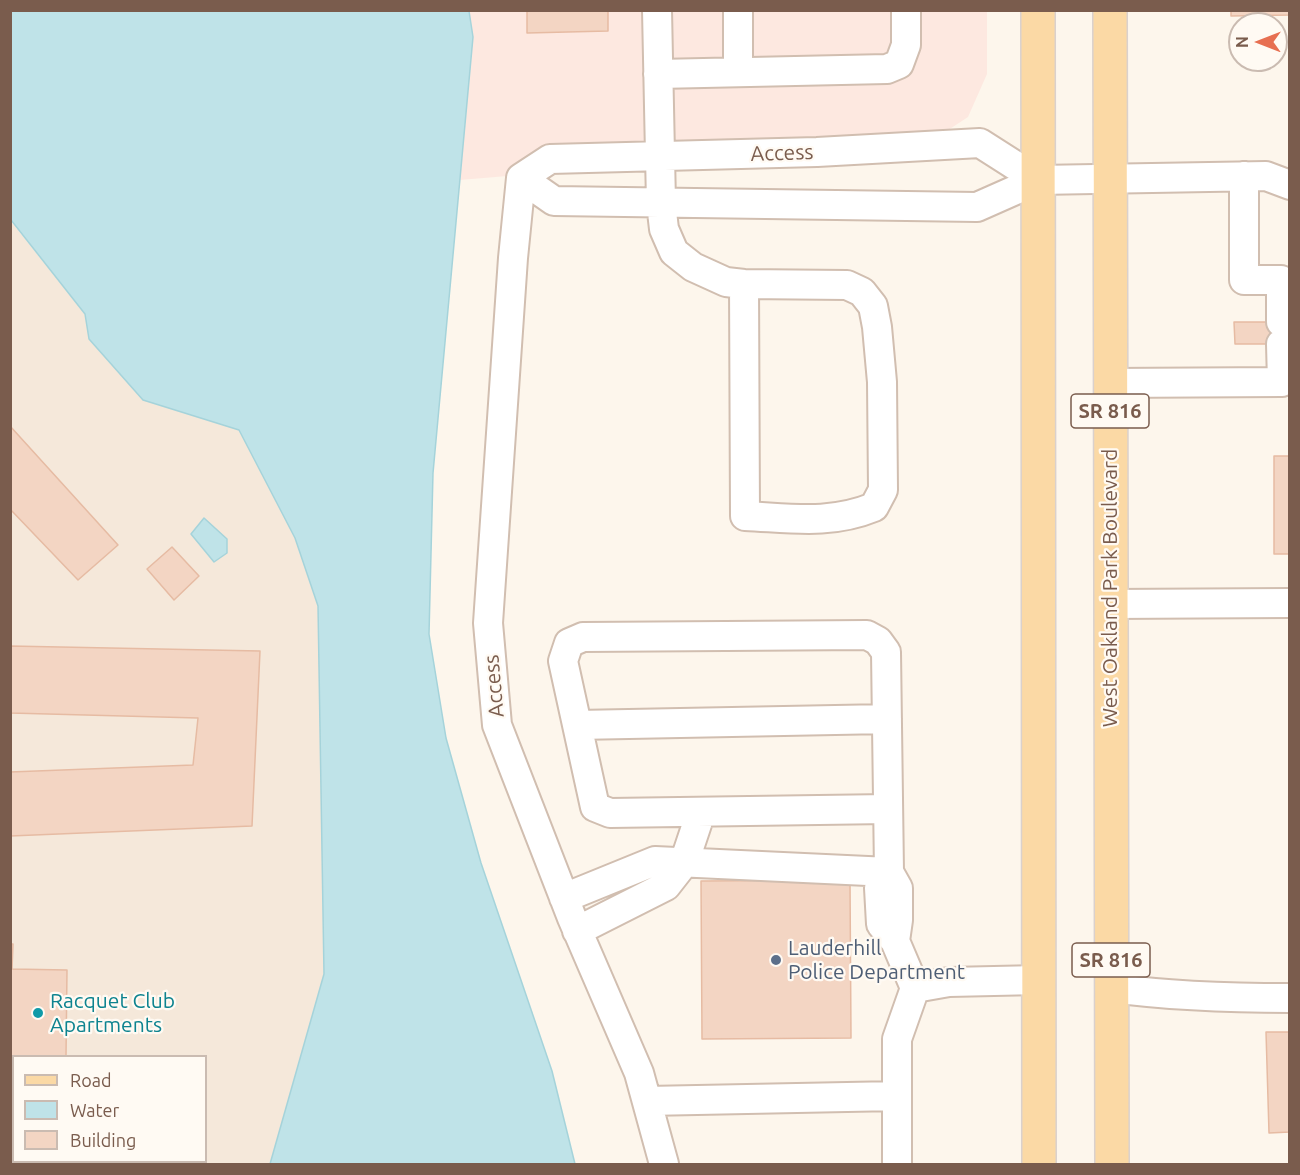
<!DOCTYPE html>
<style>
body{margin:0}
#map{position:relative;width:1300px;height:1175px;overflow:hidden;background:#fdf6ec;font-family:Ubuntu,sans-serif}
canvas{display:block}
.frame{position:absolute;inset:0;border:12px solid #7a5c4d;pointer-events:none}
.legend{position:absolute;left:12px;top:1055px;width:195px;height:108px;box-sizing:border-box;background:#fffaf3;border:2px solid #cabbb1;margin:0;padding:8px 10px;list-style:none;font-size:18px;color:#7a5c4d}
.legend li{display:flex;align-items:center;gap:12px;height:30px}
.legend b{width:30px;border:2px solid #cabbb1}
.north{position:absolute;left:1228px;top:12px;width:60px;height:60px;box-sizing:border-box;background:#fffaf3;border:2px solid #cabbb1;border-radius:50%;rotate:270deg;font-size:16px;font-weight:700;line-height:24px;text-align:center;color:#7a5c4d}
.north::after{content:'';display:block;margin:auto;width:21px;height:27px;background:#e76f51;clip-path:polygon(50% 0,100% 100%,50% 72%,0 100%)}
</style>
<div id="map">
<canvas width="1300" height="1175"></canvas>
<div class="frame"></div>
<ul class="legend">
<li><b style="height:8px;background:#fbd9a5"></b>Road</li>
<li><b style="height:16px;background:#bfe3e8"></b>Water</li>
<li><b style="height:16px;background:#f3d5c3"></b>Building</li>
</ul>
<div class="north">N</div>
</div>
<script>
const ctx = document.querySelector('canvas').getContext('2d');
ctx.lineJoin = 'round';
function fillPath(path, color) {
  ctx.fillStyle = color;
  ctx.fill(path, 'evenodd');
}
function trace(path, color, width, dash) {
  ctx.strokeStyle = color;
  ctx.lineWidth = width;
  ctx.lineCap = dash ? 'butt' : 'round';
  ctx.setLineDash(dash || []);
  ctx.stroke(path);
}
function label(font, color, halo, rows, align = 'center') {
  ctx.font = font + ' Ubuntu,sans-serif';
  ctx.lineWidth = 4.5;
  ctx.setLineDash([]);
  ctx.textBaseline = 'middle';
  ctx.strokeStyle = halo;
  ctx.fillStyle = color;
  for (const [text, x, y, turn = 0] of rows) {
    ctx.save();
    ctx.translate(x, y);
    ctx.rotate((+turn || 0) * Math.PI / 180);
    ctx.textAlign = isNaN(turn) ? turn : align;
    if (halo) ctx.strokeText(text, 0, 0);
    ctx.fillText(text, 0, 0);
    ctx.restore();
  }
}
const residential = new Path2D(`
 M10,220L85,314L89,339L143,399L239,430L295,538L318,606L324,974L270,1164H11ZM14,1056H206V1162H14Z`);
const commercial = new Path2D(`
 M469,11H987V74L968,117L933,140L460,180L473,37Z`);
const water = new Path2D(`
 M11,10L469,11L473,37L433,473L429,634L446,738L481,863L552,1071L575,1164H270L324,974L318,606L295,538L239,430L143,400L89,339L85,314L11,220Z
 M204,518L227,539V553L214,562L191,534Z`);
const building = new Path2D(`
 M527,10H608V31L527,33Z
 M1231,10H1290V15L1231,16Z
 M1234,322H1290V344H1235Z
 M10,426L118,545L78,580L10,509Z
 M1274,456H1290V554H1274Z
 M172,547L199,576L174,600L147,569Z
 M10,646L260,651L252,826L10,836V772L193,765L198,718L10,713Z
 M850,880L851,1038L702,1039L701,881Z
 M10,944H13L12,969L67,970L66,1056H14V1162H42L41,1164H10Z
 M1266,1032H1290V1132L1269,1133Z`);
const minor = new Path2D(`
 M657,10L661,203L664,229L674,252L693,267L726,282L744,284L847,285L862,292L873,306L877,327L882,382L883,490L874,507C830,525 791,518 745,516L744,284
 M738,10V72
 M658,74L887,69L899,64L906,45V10
 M1244,176V280H1281V322
 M521,178L513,258L488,623L497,725L572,918L639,1073L664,1164
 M521,178L554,201L977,207L1038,180L1266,176L1290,185
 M521,178L550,159L817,152L980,143L1038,180
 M1110,383L1282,382L1281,344
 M1110,604L1290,603
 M577,725L887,719
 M564,898L655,861L889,872L886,652L878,641L867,635L583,637L569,643L563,661L595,807L610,813L888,809
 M577,931L666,886L684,863L701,812
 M895,941L898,920V888L889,872L879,888L881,924L895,941L915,988
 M1111,988C1170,996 1229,998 1290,998
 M647,1101L897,1096
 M897,1164V1039L915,988L949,982L1039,980`);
const major = new Path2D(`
 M1038,10L1039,1164
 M1110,10L1112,1164`);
const markers = [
 [776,960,6,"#5c6f8a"],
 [38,1013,6,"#0f9aa8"]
];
const shields = [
 [1110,411,78],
 [1111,960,78]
];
const shieldNames = [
 ["SR 816",1110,411],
 ["SR 816",1111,960]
];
const streetNames = [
 ["Access",782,153,-2],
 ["West Oakland Park Boulevard",1110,588,-90],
 ["Access",494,686,-95]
];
const serviceNames = [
 ["Lauderhill",788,948],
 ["Police Department",788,972]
];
const cultureNames = [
 ["Racquet Club",50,1001],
 ["Apartments",50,1025]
];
fillPath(residential, '#f5e8da');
fillPath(commercial, '#fde8e0');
fillPath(water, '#bfe3e8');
trace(water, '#a5d3da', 1.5);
fillPath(building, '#f3d5c3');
trace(building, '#e6bba3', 1.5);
trace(minor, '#d1beb0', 32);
trace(major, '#dad1cd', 36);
trace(minor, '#fff', 28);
trace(major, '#fbd9a5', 33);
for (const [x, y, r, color] of markers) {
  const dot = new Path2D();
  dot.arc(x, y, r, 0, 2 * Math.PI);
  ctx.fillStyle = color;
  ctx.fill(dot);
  trace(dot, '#fffaf3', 2);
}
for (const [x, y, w] of shields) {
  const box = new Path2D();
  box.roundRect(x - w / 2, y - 17, w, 34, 4.5);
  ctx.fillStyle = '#fffaf3';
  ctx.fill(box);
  trace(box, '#7a5c4d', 1.5);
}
label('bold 20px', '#7a5c4d', null, shieldNames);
label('21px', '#7a5c4d', '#fffaf3', streetNames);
label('21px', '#4e5e75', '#fffaf3', serviceNames, 'left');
label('21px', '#0d838f', '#fffaf3', cultureNames, 'left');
</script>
